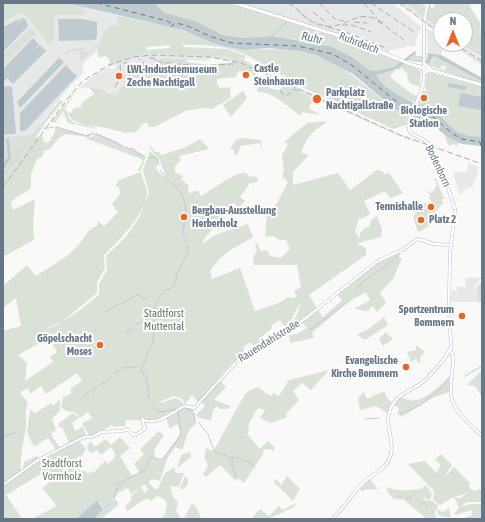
<!DOCTYPE html>
<meta charset="utf-8">
<style>
body{margin:0}
#map{position:relative;width:485px;height:522px;overflow:hidden;background:#f9f9f7;font-family:"Asap Condensed",sans-serif}
canvas{display:block}
.frame{position:absolute;inset:0;border:4px solid #66778a;pointer-events:none}
.north{position:absolute;left:433px;top:12px;width:40px;height:40px;box-sizing:border-box;background:#fff;border:1px solid #c2c9d0;border-radius:50%;rotate:0deg;font-size:11px;font-weight:700;line-height:16px;text-align:center;color:#66778a}
.north::after{content:'';display:block;margin:auto;width:14px;height:18px;background:#ee6321;clip-path:polygon(50% 0,100% 100%,50% 72%,0 100%)}
</style>
<div id="map">
<canvas width="485" height="522"></canvas>
<div class="frame"></div>
<div class="north">N</div>
</div>
<script>
const ctx = document.querySelector('canvas').getContext('2d');
ctx.lineJoin = 'round';
function fillPath(path, color) {
  ctx.fillStyle = color;
  ctx.fill(path, 'evenodd');
}
function trace(path, color, width, dash) {
  ctx.strokeStyle = color;
  ctx.lineWidth = width;
  ctx.lineCap = dash ? 'butt' : 'round';
  ctx.setLineDash(dash || []);
  ctx.stroke(path);
}
function label(font, color, halo, rows, align = 'center') {
  ctx.font = font + ' "Asap Condensed",sans-serif';
  ctx.lineWidth = 4;
  ctx.setLineDash([]);
  ctx.textBaseline = 'middle';
  ctx.strokeStyle = halo;
  ctx.fillStyle = color;
  for (const [text, x, y, turn = 0] of rows) {
    ctx.save();
    ctx.translate(x, y);
    ctx.rotate((+turn || 0) * Math.PI / 180);
    ctx.textAlign = isNaN(turn) ? turn : align;
    if (halo) ctx.strokeText(text, 0, 0);
    ctx.fillText(text, 0, 0);
    ctx.restore();
  }
}
const built = new Path2D(`
 M5,3H66L145,22L110,59L105,56L98,58L97,51L85,62L82,68L84,73L71,85L39,125L3,175V5Z
 M240,3H393L421,27L415,43L416,46L412,47L411,45L399,49L390,50L389,53L344,36Z
 M398,3H406L423,17V21Z
 M426,19L441,30V35L425,23Z
 M429,29L441,39V44H445L441,55L428,53L427,30Z
 M453,44H460L482,58V62Z
 M165,54L223,57L243,62L394,132L426,145L399,136L296,90L289,96L284,95L279,91L280,89L286,95L293,89L259,70L228,60L213,58L205,61L159,59L158,63L150,69L138,74L126,77L125,83L116,95L109,91H100L94,87L80,89L81,86L97,73L109,67L113,70L116,67V64L108,67L109,63L140,55Z
 M468,163L479,167L477,176L473,183V187L467,188L463,191L462,194H459L453,172H467Z
 M482,277L475,286L477,288L478,302H451L452,290L457,291V286L465,287L466,278Z`);
const green = new Path2D(`
 M8,3H65L84,7L83,15H56L54,18V40L49,45L25,14L19,13L3,22V7Z
 M155,3H228L345,40L401,62L394,67L375,71L369,70L352,57L327,45L272,36L244,38L223,35L195,21L163,12Z
 M406,3H421L425,7L423,17Z
 M429,3H431L430,7L433,8L436,3H470V7L480,22L482,57L460,44H465V20H441V30L426,19Z
 M297,8L313,21L326,25L328,28C317,24 299,20 297,8Z
 M118,16L171,27L172,29V27C192,32 210,43 229,47C251,52 275,47 298,51C337,56 362,85 391,106C397,110 405,113 409,117L406,125L393,129L287,80L284,74L283,76C268,69 255,58 239,52C222,45 203,45 185,45L182,42L184,47L227,49L246,56L244,60L256,67L253,70L263,83L265,82L263,83L270,88L280,91L283,84L313,98L309,108L321,115L302,112L300,116C289,107 272,91 257,92L258,85L252,73L239,71L236,75V77L217,79V84L220,88L230,87L231,98L212,109L203,108L185,111L155,127H149L147,122L143,124L136,132L125,133L107,128L85,125L72,120L67,112L71,113L74,108L81,107L82,103L94,94L89,87C92,87 112,93 116,95L125,83L126,77C138,74 148,70 158,63L159,59H187V62L209,65L234,62L231,59L223,57L156,54L140,55L110,64L109,58L105,56L99,57L98,49L95,48L81,62L79,59L80,52L70,51L66,55L64,54L65,51L74,48H85V52H87L100,43L105,30H107L110,26L117,25ZM169,45L170,48L146,50L147,47Z
 M30,28L37,35L32,36L3,66V54Z
 M451,44L482,62V65Z
 M416,53V56H421L423,53V60L407,59Z
 M434,56L476,77L482,81V84L440,70L441,68L444,70L446,67L443,65L439,69L426,64V62L432,61Z
 M405,63L421,71L420,87L410,83L407,77L408,75L401,67L400,69L402,71L396,69L390,77L412,94L416,96L418,94L415,102C402,98 381,87 375,74Z
 M427,72L482,87V137L470,136L456,131L432,109L418,105L423,91H428L425,88Z
 M78,88L55,123L51,122Z
 M243,91L247,98L231,117L223,105Z
 M60,100L63,101L43,126L40,125Z
 M66,109C69,130 85,121 97,129L68,123L63,111Z
 M325,121L326,123C311,133 307,136 301,153L309,155L293,172V185L338,173L350,190L377,170L384,172L383,175L389,173L403,193L390,198L385,191L364,201L370,214L362,219L359,218L355,232L358,236V244L366,248V255L309,295L317,308L290,327L298,312L301,301L287,328L286,329L280,320L271,326L272,329L258,339L260,343L254,347L251,342L243,347L245,353L232,363L198,402L192,395L185,404L181,398L174,396L159,402C169,404 174,391 183,404L182,406C173,411 160,421 149,421C142,421 135,420 126,420L125,426L114,427L112,425L90,437L82,423L92,418L88,412L80,418L75,412L66,411L61,407L63,397L71,394V388L82,381L77,373L46,394L41,386L30,394L28,388L20,392L28,403C24,411 27,420 26,428C23,443 20,457 21,472L78,440L86,449L81,457L79,456L73,461L81,472L84,470L88,474L91,471L93,473L105,461L108,464L114,458L115,453L111,447L101,455L97,450L90,453L87,447L90,441L95,447L106,439L111,445L120,437L130,448L120,456L132,476L140,473L134,464L144,454L140,449L159,431L164,436C158,444 152,449 155,458L161,461L179,436L181,432L177,424L170,429L166,418L186,408L193,410L196,424L189,430L182,450L175,447L166,461L160,481L152,479L131,494L128,488L119,492L112,500L103,507L97,500L76,519H32L57,506L42,488L53,480L49,469L6,495L21,517L19,519H3V331L21,326L16,298L3,308V286L27,265L36,276C51,266 69,257 80,243C87,235 87,229 97,226L98,221L104,226L118,212L112,204L120,194L119,187L115,186L119,180L141,172C142,178 145,184 147,190C150,209 117,243 104,255L105,268L97,282V293L62,322L47,328C58,328 89,303 99,295V284L107,270L106,256L125,238L139,218L149,193L143,170L150,151L158,158L160,164L155,167L161,175L166,178L159,158L152,151L149,144L156,152H159L161,155L186,147L200,139L209,149L179,156L181,160L175,166V172L183,176L181,179L188,185V190L191,194L193,191H198L201,196C209,192 238,170 246,173C247,174 249,177 251,178L250,176L257,177L258,182L250,183L240,197L245,201L239,208L234,203L204,239L202,244L215,235L248,224L253,237C232,250 225,250 210,271L212,279L240,268L255,311L279,303L288,297L293,298L297,296L294,291L301,287L297,265H254L253,257L257,251L255,244L257,243L261,251L267,250L270,256L281,258L290,249L286,240H279L273,236L265,237L267,214L277,203L288,182L282,176L284,171L282,156L288,144L284,142L307,123ZM49,338L57,352L50,357L53,362L25,381L27,363L18,355Z
 M40,126L42,128L35,138L42,135L44,143L49,142L55,132V126L85,135L94,133L89,137L66,134L59,138L50,149L44,151L42,157L37,159L31,174V188C25,195 14,195 11,204L12,209H15L35,199L33,225L34,240L3,257V177Z
 M96,133L118,142L124,148H131L146,156L141,170L137,172L143,161L139,158L85,138L92,137Z
 M32,135L3,176V171L11,157L10,140L7,138L5,141L8,157L3,164V137Z
 M446,136L460,143L456,146L454,144L449,146L445,138Z
 M243,138L261,140L263,153L260,143L241,146L237,155H235L234,150L230,148L236,140Z
 M436,178L443,197H447L442,199L443,203L435,212L428,227L418,232L413,217L423,202L426,204L432,203L429,198L431,195L424,190L432,193L437,185L435,179Z
 M377,216L382,229L381,237L359,243L358,241C360,234 361,228 369,227L371,223L370,221Z
 M400,252L399,257L402,258L393,279L380,293L386,303L377,312L373,306L367,311L354,309L370,300L366,292L348,302L312,333L314,338L290,343L289,335L297,334L307,328L302,322L318,310L323,317L342,300L337,294L380,260Z
 M482,281V302H478L477,287Z
 M384,317L388,325L365,340L357,335L368,329Z
 M386,332L393,339L383,346L379,339Z
 M416,345L425,352L420,357L421,361L418,363L416,359L411,362L407,352L416,350Z
 M329,370L311,390L302,383L293,391L299,400L286,414V418L270,423L260,418L265,410L258,408L248,425L249,431L247,434L260,449L268,441L275,448L273,452L271,449L263,450V454L244,483L238,478L236,481L220,465L206,477L203,475L208,465L204,457L206,448L212,451L214,450L242,399L247,392L257,387L271,396L273,393L279,396L289,380Z
 M482,370V397L475,386L467,385Z
 M447,379H449V392L432,398L401,417L398,412L399,408L394,405L401,397C418,408 435,390 447,379Z
 M220,380L226,387L214,400L231,406L228,409H220L217,406L213,410L211,421L197,417L196,415L205,406L201,401Z
 M384,391L387,398L392,402L387,413L376,406L360,410L358,398L364,392L367,399Z
 M60,399V410L52,419L56,430L51,434L60,448L56,450L48,438L34,447L27,432L30,409L35,413L51,403L53,406Z
 M73,413L79,418L72,423L75,431L83,427L86,435L69,443L62,427L60,428L58,424Z
 M190,452L191,457L177,468L182,454Z
 M441,454L452,465L446,474L447,475L454,467L469,482L470,489L475,491L479,489L482,491V502H467L460,507L470,504H482V519H462L472,515L471,510L456,515L454,514L459,508L454,497L460,498L468,493L454,497L440,505L433,500L434,491L408,464L425,461L436,473L441,465L435,459Z
 M36,456L40,458L23,468L24,462Z
 M175,467V473H184L179,487L170,486L173,497L178,502L176,511L181,519H160L165,515L167,503L164,499L157,496L151,501L147,498L127,511L125,506L131,501V496L141,487L145,493L148,489L145,484L148,482L155,489H158L164,474Z
 M185,476L188,479V483L183,490L180,488Z
 M287,476L300,489L293,501L274,482L276,479L281,485Z
 M370,479L378,489L364,490L363,492L360,489Z
 M426,485L432,494L430,500L424,498L423,500L432,501L438,506L435,512L436,519H427L404,500L394,499L388,493L386,487C398,491 406,491 418,489L419,490Z
 M116,500L119,504L101,519H94L106,505Z
 M192,503L197,508L201,519H184Z
 M296,503L294,507L268,519H251L260,509L269,516L279,506L283,510Z
 M449,508L451,517H445L438,515L437,509L443,512Z`);
const water = new Path2D(`
 M66,3H155L163,12L195,21L223,35L244,38L272,36L330,46L352,57L369,70L375,71L394,67L415,51L416,53L408,59L426,61L428,55L426,53L441,55L482,78V81L434,56L429,63L408,60C402,69 385,72 376,75C384,90 406,99 421,106V104L432,109L456,131L470,136L482,137V146L462,144L446,136L428,121L406,115L391,106L353,74L316,55L300,51L268,48L244,50L228,47L213,43L183,30Z
 M21,18L16,25L23,18L26,20L28,26L3,52V27Z
 M58,19H82L97,22V37L95,40L59,41Z
 M33,38L39,45L30,55L40,45L46,51L13,84L8,79L9,77L4,81L3,69Z
 M59,58L64,62L20,108L17,102Z
 M66,65L71,71L27,117L22,131L27,117L71,71L77,76L25,131H20V113Z
 M448,83L466,86L465,90L448,87Z
 M3,84L4,86L12,87L16,132L15,134L3,135Z
 M461,93L482,97V110L458,106Z
 M9,138L11,157L3,171V164L8,157L6,140Z
 M97,500L103,509L94,519H76Z`);
const stream = new Path2D(`
 M272,36L287,22
 M153,59L156,60L155,63
 M337,103L342,82
 M56,127L86,136L94,133
 M44,128H45
 M49,128L53,127
 M46,129H47
 M96,134L106,138V140L109,139C115,143 124,147 131,149L133,148L138,154L144,156
 M149,158L153,157L157,158L158,162
 M160,170C163,177 170,181 175,186C186,196 188,212 184,225
 M3,176L40,125L43,127
 M183,235L184,226
 M184,238L187,243
 M363,282C375,272 387,267 398,255
 M358,287L362,284
 M355,291L357,289
 M104,312L138,295L146,299
 M333,313L349,301
 M154,317C153,304 160,290 174,287L177,273L188,252V245
 M136,324L146,320
 M310,330L331,314
 M126,334L133,326
 M123,368L137,367
 M115,373L121,369
 M465,376L482,366
 M99,385L106,382L112,376
 M91,390L96,387
 M82,397L89,392
 M149,397L146,377L141,370L145,362L148,351L153,343L154,320
 M154,406L157,411L161,412L176,409
 M178,412L184,408L193,411
 M194,413L195,421
 M398,414C415,411 441,393 449,377
 M365,419L379,418
 M199,423L208,434L214,451L232,458L236,457L244,461L250,462L255,469
 M3,436L15,433
 M3,444L5,447
 M232,458V467L236,476
 M400,497H401
 M406,498L412,497
 M416,499L418,501
 M421,501L428,506
 M103,508L114,500L118,484L145,470L148,464L147,462L151,457L162,460L181,435L178,412`);
const ferry = new Path2D(`
 M97,3L167,21L172,24L171,27L175,23L185,25L212,37L232,43L298,46L333,54L353,66L404,108L432,116L453,134L462,139L480,142L481,146`);
const secondary = new Path2D(`
 M428,3L424,22V82L408,127C410,138 424,136 429,145
 M424,74L431,69L425,64
 M450,350C457,356 449,384 451,395C454,413 470,424 482,436
 M142,419C155,427 172,413 184,406L194,408L241,357L302,321L378,261L402,250L418,239L434,244L450,245
 M3,485L38,460L84,437H92L101,432L122,431L128,429L133,435L137,434L145,429L142,419
 M332,519C345,508 352,493 364,482C374,472 387,470 391,454C395,435 380,421 395,401C402,393 411,390 420,384C429,378 447,357 451,347L449,305L450,254L455,209L443,172L430,147`);
const primary = new Path2D(`
 M235,3L346,38L413,65L482,85`);
const rail = new Path2D(`
 M250,3H258
 M288,3C304,12 305,24 327,26C350,28 357,6 383,23
 M319,3L335,19L344,21
 M364,3L377,18
 M371,3L414,32
 M399,3L441,34
 M313,12L327,23
 M378,21L404,40
 M354,22L367,23
 M342,25H352L371,32
 M328,27L345,32L386,48
 M454,44L482,61
 M149,58H155L159,62L197,66L233,64
 M268,77L275,82L283,95H288L294,89L300,91
 M120,79L143,69L144,63L139,59
 M115,87L121,76L120,66L127,62
 M3,187L68,98L83,81L109,65L134,57L152,55L211,57L241,63L400,135L482,164`);
const secondaryBridge = new Path2D(`
 M429,145L430,147`);
const markers = [
 [246,75,4,"#ee6321"],
 [119,76,4,"#ee6321"],
 [424,98,4,"#ee6321"],
 [317,99,5,"#ee6321"],
 [431,207,4,"#ee6321"],
 [184,217,4,"#ee6321"],
 [421,220,4,"#ee6321"],
 [462,316,4,"#ee6321"],
 [100,345,4,"#ee6321"],
 [406,367,4,"#ee6321"]
];
const streetNames = [
 ["Ruhrdeich",359,43,21],
 ["Bodenborn",438,166,65],
 ["Rauendahlstraße",269,341,-32]
];
const poiNames = [
 ["Castle",254,69],
 ["Steinhausen",254,82],
 ["LWL-Industriemuseum",127,70],
 ["Zeche Nachtigall",127,83],
 ["Parkplatz",326,93],
 ["Nachtigallstraße",326,106],
 ["Biologische",424,111,"center"],
 ["Station",424,124,"center"],
 ["Tennishalle",423,207,"right"],
 ["Bergbau-Ausstellung",192,211],
 ["Herberholz",192,224],
 ["Platz 2",429,220],
 ["Sportzentrum",454,310,"right"],
 ["Bommern",454,323,"right"],
 ["Göpelschacht",92,339,"right"],
 ["Moses",92,352,"right"],
 ["Evangelische",398,361,"right"],
 ["Kirche Bommern",398,374,"right"]
];
const parkNames = [
 ["Stadtforst",164,314],
 ["Muttental",164,327],
 ["Stadtforst",62,464],
 ["Vormholz",62,477]
];
const waterNames = [
 ["Ruhr",312,38,12]
];
fillPath(built, '#e7e8e8');
fillPath(green, '#dae1d7');
fillPath(water, '#c0cbd0');
trace(stream, '#c0cbd0', 1);
trace(ferry, '#627884', 1, [5, 4]);
trace(secondary, '#b9bec3', 3.5);
trace(primary, '#babec2', 4);
trace(secondary, '#fff', 2.5);
trace(primary, '#fff', 3);
trace(rail, '#a9aeb5', 1, [6, 3]);
trace(secondaryBridge, '#b9bec3', 3.5, []);
trace(secondaryBridge, '#fff', 2.5);
for (const [x, y, r, color] of markers) {
  const dot = new Path2D();
  dot.arc(x, y, r, 0, 2 * Math.PI);
  ctx.fillStyle = color;
  ctx.fill(dot);
  trace(dot, '#fff', 1.5);
}
label('11px', '#66778a', '#fff', streetNames);
label('bold 11px', '#66778a', '#fff', poiNames, 'left');
label('11px', '#657a62', '#fff', parkNames);
label('italic 12px', '#627884', '#fff', waterNames);
</script>
